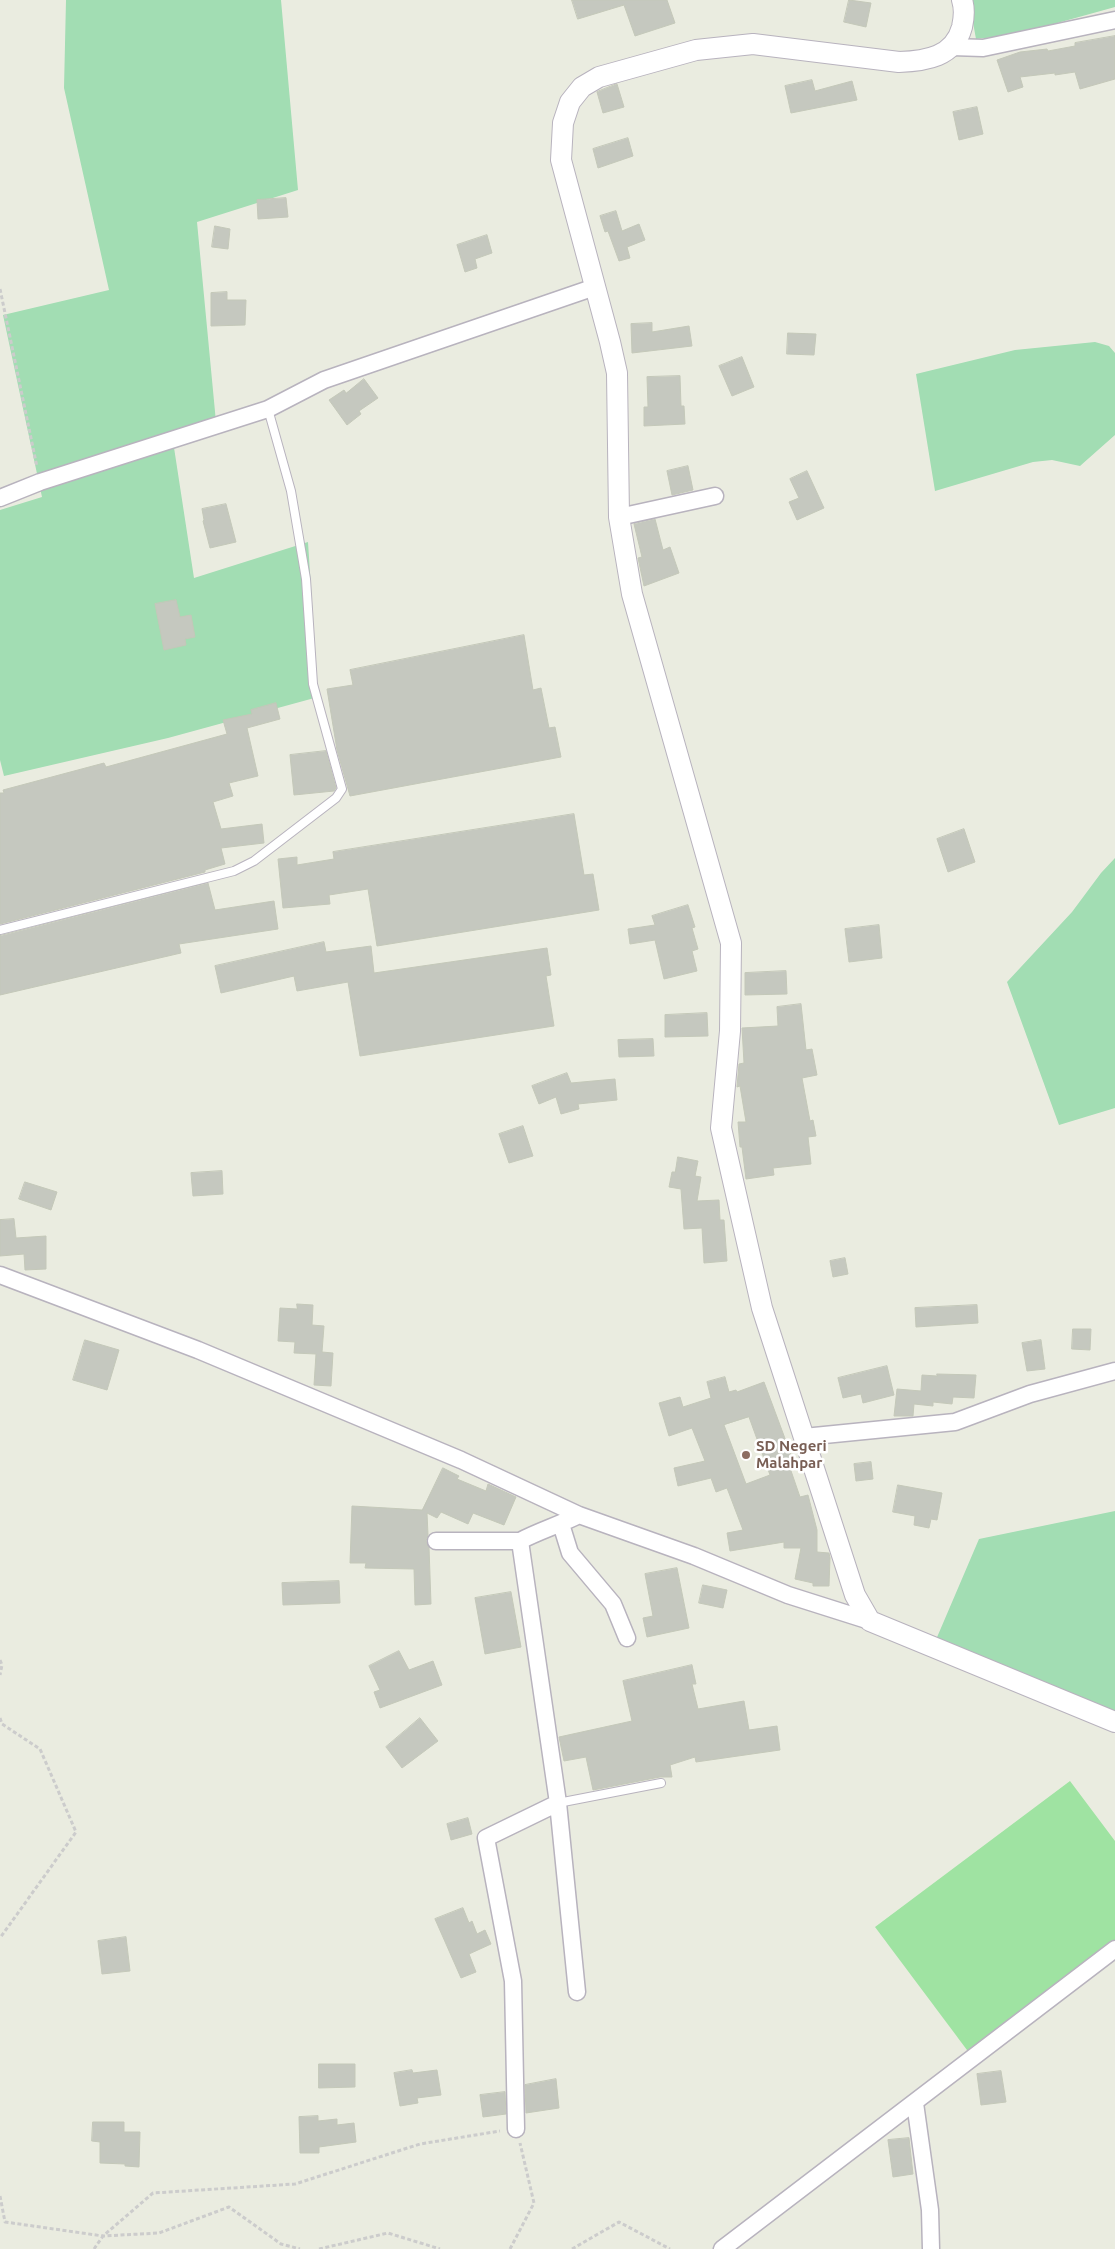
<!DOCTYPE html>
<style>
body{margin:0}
canvas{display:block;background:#eaece0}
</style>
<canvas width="1115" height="2249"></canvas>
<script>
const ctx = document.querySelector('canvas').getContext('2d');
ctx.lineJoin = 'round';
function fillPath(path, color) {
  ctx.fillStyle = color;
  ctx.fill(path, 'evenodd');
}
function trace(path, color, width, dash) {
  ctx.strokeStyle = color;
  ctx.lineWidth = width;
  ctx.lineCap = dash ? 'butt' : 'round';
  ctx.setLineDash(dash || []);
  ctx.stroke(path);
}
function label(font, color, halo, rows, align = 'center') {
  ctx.font = font + ' Ubuntu,sans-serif';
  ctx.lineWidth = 5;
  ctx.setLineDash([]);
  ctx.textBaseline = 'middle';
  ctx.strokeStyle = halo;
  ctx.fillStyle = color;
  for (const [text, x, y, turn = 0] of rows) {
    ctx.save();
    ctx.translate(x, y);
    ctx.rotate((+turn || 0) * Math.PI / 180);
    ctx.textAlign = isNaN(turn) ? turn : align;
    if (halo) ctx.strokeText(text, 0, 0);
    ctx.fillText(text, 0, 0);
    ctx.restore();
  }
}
const green = new Path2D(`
 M66,0H281L298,190L197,222L216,422L173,441L194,578L308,542L318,697L168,738L4,776L0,760V510L42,497L3,315L109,290L64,88Z
 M969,0H1115V7L1014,35L976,39Z
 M1095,342L1109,346L1115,353V435L1080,466L1052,460L1033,462L935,491L916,374L1015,350Z
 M1115,858V1108L1059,1125L1007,982L1072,912L1101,873Z
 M1115,1511V1725L932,1649L979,1539Z`);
const pitch = new Path2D(`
 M1070,1781L1115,1841V1946L970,2054L875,1927Z`);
const building = new Path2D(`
 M572,0H667L675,23L635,36L624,5L578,19Z
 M849,0L871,3L866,27L844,22Z
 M1115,36V79L1080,89L1075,72L1055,75V73L1020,77L1023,87L1008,92L997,60L1020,52L1047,49L1048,51L1075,46V43Z
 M812,80L815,91L852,81L857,100L791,113L785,86Z
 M617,84L624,107L603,113L597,92Z
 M977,107L983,134L959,140L953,112Z
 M628,138L633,156L598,168L593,149Z
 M286,198L288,217L258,219L257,200Z
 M616,211L622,231L639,224L645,240L627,247L630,258L619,261L608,231L605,232L600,216Z
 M215,226L230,229L228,249L212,247Z
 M487,235L492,253L475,259L477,268L465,272L457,245Z
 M227,292V300H246L245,325L211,326V293Z
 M652,323V332L689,326L692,346L632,353L631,324Z
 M788,333L816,334L814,355L787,354Z
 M742,357L754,387L732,396L719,366Z
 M680,376L681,406H684L685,424L644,426V407H648L647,377Z
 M364,379L378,398L359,411L361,414L347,425L329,400L344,390L346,393Z
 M688,466L693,490L672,495L667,471Z
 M807,471L824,508L797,520L789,502L799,498L790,479Z
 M226,504L236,542L210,548L203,521L204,520L202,509Z
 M655,519L663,550L670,547L679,573L644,586L638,558L642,557L634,524Z
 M176,600L180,617L191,615L195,637L185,639L186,645L164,650L155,604Z
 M524,635L533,690L541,688L549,728L555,727L561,757L350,796L337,750L327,689L353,685L350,670Z
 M276,703L280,719L247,728L258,776L229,783L233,796L213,802L221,829L262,824L264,843L221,848L225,864L205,870V872L0,924V793H4L3,790L104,763L106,767L227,734L223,720L252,714L251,710Z
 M326,751L336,788L334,791L294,795L290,755Z
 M574,814L584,875L593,874L599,910L377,946L368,889L329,895L330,904L283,908L278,859L297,857V865L334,859L333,852Z
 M964,829L975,862L948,872L937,839Z
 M208,883L215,910L274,901L278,929L179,944L181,953L0,995V936Z
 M688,905L695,927L692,928L698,949L692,951L697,971L664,979L655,940L630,944L628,929L655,925L652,916Z
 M879,925L882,958L849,962L845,929Z
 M324,942L326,952L371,946L374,973L547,948L551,975L546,976L554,1026L360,1056L348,982L297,991L294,976L221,993L215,966Z
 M786,971L787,994L745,995V973Z
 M801,1004L806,1050L812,1049L817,1075L802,1078L810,1121L813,1120L816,1136L808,1137L811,1164L773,1168L774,1175L746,1179L742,1147H740L738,1122H746L740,1086L737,1087L739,1064L744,1063L742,1028L778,1026L777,1007Z
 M707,1013L708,1036L665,1037V1015Z
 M653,1039L654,1056L619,1057L618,1040Z
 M567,1073L571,1083L615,1079L617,1100L578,1104L579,1109L561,1114L556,1097L539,1104L532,1086Z
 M523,1126L533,1156L509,1163L499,1134Z
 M678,1157L698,1161L695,1176L701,1177L697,1201L719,1200L720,1220H724L727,1261L704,1263L702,1228L684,1229L681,1189L669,1187L672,1172H675Z
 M222,1171L223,1194L193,1196L191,1173Z
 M25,1182L57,1192L51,1210L19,1199Z
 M14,1219L16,1238L46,1236V1269L25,1270L24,1254L0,1256V1220Z
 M845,1258L848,1274L833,1277L830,1261Z
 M297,1304L313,1305L312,1325L324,1326L322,1352L333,1353L331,1386L314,1385L316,1354L294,1353L295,1342L278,1341L280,1308L297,1309Z
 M977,1305L978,1323L916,1327L915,1308Z
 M1073,1329H1091L1090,1350L1072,1349Z
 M85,1340L119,1350L107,1390L73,1380Z
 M1041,1340L1045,1369L1027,1371L1022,1343Z
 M887,1366L894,1395L863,1403L861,1394L843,1398L838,1378Z
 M937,1374L976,1375L974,1398L953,1397L952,1404L933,1402V1406L914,1404L913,1416H894L897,1389L921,1391L922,1375L937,1376Z
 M725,1377L729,1392L736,1390L737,1392L764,1382L793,1460L788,1462L800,1497L808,1495L817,1530V1552L829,1553L830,1558L829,1586H813V1583L795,1579L801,1548H784V1542L730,1551L727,1533L743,1530L727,1488L716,1492L711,1478L678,1486L674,1468L705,1461L692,1428L669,1436L659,1403L680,1397L683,1407L711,1398L707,1382ZM749,1417L770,1475L746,1484L724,1425Z
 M871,1462L873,1479L856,1481L854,1464Z
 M443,1468L459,1476L457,1479L486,1491L488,1484L516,1497L504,1525L473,1513L468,1524L441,1512L437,1518L427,1513L428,1535L426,1541L429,1547L431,1604L415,1605L414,1569L365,1568L366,1563H350L352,1506L422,1510Z
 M898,1485L942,1493L937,1520L931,1519L929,1528L914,1525L915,1516L893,1512Z
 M677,1568L689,1628L647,1637L643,1618L653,1616L645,1574Z
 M339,1581L340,1603L283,1605L282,1583Z
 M703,1585L727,1590L723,1608L699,1603Z
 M511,1592L521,1647L485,1654L475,1598Z
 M399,1651L409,1670L433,1661L442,1685L380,1708L374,1692L380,1690L369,1666Z
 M692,1665L696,1684H692L698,1709L744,1701L749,1730L777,1726L780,1750L696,1762L695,1757L670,1765L672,1777H660L593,1790L586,1757L564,1761L559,1737L632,1721L623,1681Z
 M420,1718L438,1741L402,1768L386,1747Z
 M468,1818L472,1834L451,1840L447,1824Z
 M463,1908L469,1923L472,1921L477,1934L485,1930L491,1944L469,1954L476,1972L461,1978L435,1919Z
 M126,1937L130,1971L102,1974L98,1941Z
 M319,2064H355V2087L319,2088Z
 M412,2070L413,2073L437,2070L441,2095L417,2098L418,2103L400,2106L394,2073Z
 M1001,2071L1006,2102L981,2105L977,2074Z
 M556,2079L559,2108L526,2113L525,2085Z
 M505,2092L506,2114L483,2117L480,2095Z
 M318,2116V2121L337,2119V2125L354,2123L356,2142L319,2147V2153H300L299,2117Z
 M93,2122H124V2132H140L139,2167L125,2166V2164L100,2163V2142L92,2141Z
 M909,2138L913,2174L893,2177L888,2140Z`);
const path = new Path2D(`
 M0,289L37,467
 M0,1660L2,1665L0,1675
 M0,1718L2,1724L40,1749L76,1832L0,1938
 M0,2196L5,2222L103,2236L159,2233L229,2207L281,2244L300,2249
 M94,2249L103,2236L153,2193L295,2184L420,2144L500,2131
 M319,2249L388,2233L440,2249
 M510,2249L534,2203L520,2143
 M572,2249L619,2222L670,2249`);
const service = new Path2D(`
 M0,930L234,871L254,861L336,798L342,789L313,684L306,579L291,491L268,409
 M558,1803L661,1783`);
const minor = new Path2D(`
 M952,47L983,48L1115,20
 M0,498L40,482L268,409L324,380L595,287
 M619,517L715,496
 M0,1275L198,1350L461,1460L579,1515L694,1556L788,1595L870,1621
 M804,1437L955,1422L1030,1394L1115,1371
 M561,1524L570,1553L613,1604L627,1638
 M436,1541H520
 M577,1992L558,1803L520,1541C539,1531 559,1525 579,1515
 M915,2103L930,2210L931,2249
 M516,2129L513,1981L486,1838L558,1803
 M722,2249L1115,1949`);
const tertiary = new Path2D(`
 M962,0C965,9 964,18 962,27C954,57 926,61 899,62L753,44L696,50L599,77L582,87L570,102L563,123L561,160L610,342L617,373L619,517L632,594L731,943L730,1031L721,1128L762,1308L855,1595L870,1621L1115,1722`);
const markers = [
 [746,1455,5,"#8d6e63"]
];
const educationNames = [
 ["SD Negeri",756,1446],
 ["Malahpar",756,1463]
];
fillPath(green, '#a2ddb3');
fillPath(pitch, '#9fe3a2');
fillPath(building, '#c5c8bf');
trace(building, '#c4c8b9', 1);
trace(service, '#b8b3be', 10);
trace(minor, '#b8b3be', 19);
trace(tertiary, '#b8b3be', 22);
trace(path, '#ccc', 3, [4, 2.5]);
trace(service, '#fff', 8);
trace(minor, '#fff', 16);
trace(tertiary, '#fff', 20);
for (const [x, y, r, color] of markers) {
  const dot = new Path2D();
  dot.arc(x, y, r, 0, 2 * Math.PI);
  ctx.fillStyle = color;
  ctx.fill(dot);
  trace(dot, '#fff', 2);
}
label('bold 15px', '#785e54', '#fff', educationNames, 'left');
</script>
